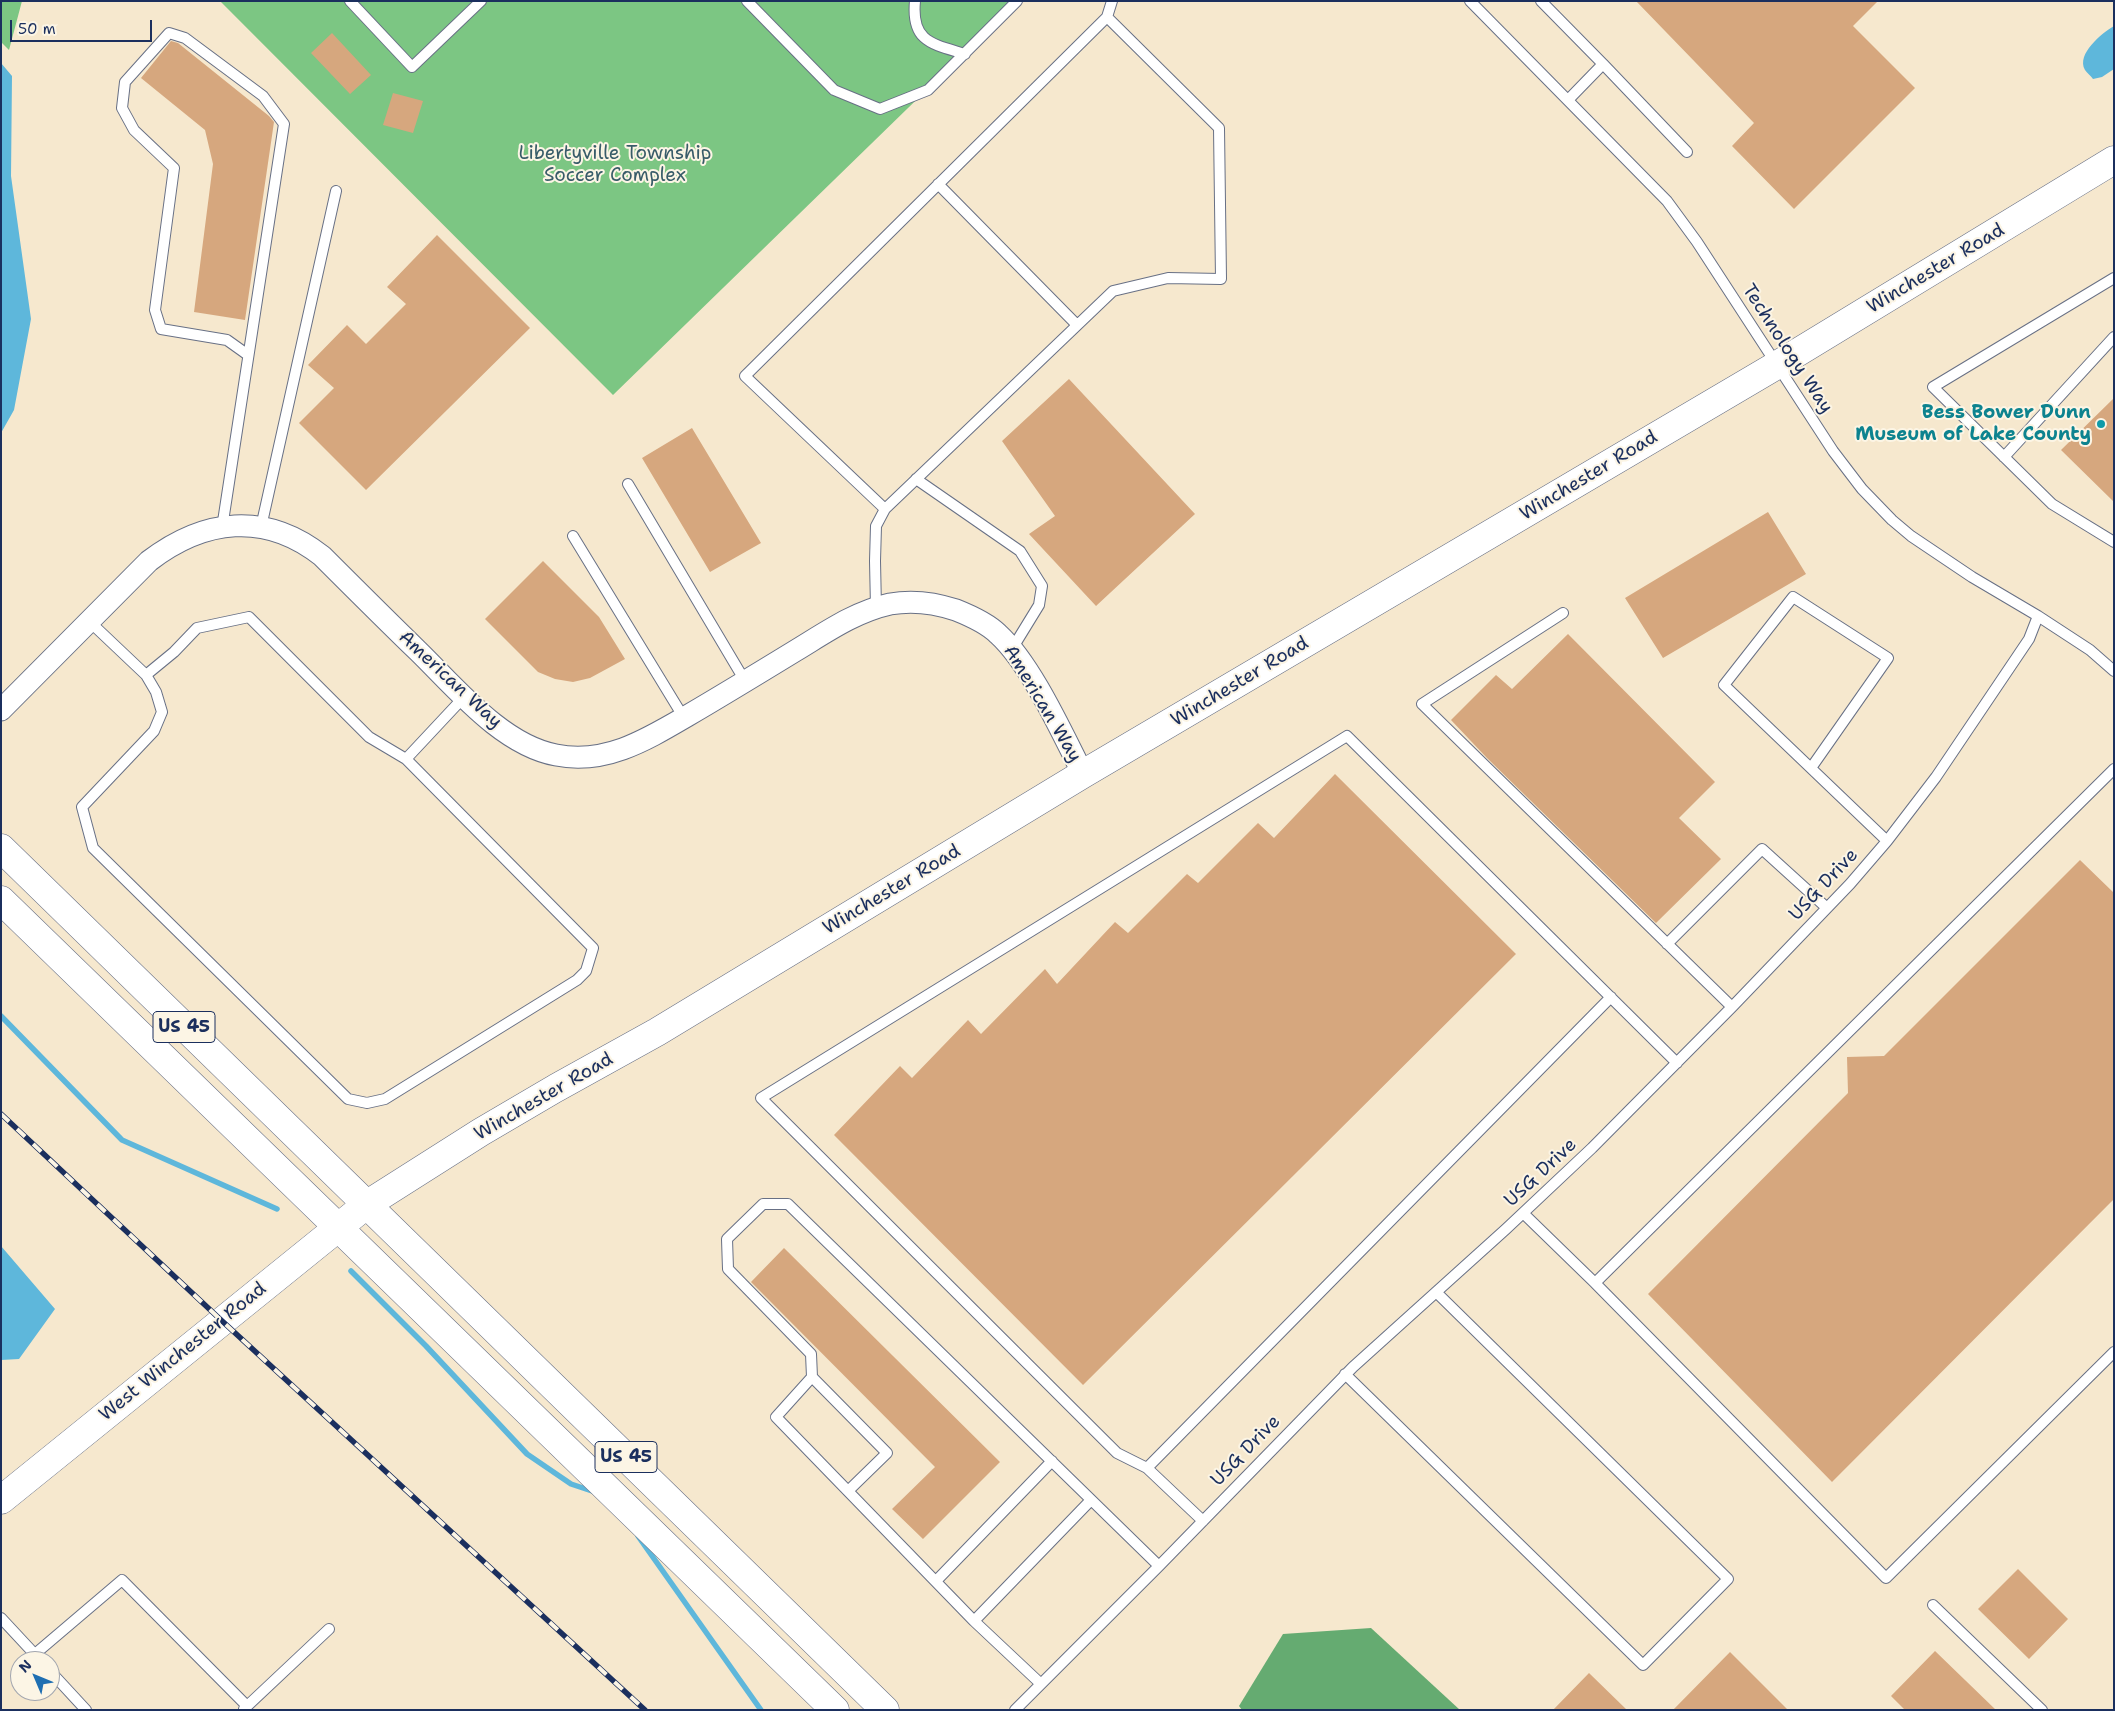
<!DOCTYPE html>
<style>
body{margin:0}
#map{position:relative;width:2115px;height:1711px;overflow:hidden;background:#f6e8ce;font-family:"Shantell Sans",sans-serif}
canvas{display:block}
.frame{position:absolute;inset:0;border:2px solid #1b2f5e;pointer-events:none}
.north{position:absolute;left:10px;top:1651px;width:50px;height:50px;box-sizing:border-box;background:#fcf5e5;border:1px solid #a2a6af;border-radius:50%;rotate:315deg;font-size:14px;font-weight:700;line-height:20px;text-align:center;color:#1b2f5e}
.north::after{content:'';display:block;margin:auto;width:18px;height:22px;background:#1f6fb2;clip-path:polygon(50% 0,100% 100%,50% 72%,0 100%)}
.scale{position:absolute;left:10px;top:20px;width:142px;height:22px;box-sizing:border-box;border:2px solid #1b2f5e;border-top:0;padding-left:6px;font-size:15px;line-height:18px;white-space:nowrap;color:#1b2f5e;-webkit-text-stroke:4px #fcf5e5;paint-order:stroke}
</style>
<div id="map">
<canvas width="2115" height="1711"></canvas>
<div class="frame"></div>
<div class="north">N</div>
<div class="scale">50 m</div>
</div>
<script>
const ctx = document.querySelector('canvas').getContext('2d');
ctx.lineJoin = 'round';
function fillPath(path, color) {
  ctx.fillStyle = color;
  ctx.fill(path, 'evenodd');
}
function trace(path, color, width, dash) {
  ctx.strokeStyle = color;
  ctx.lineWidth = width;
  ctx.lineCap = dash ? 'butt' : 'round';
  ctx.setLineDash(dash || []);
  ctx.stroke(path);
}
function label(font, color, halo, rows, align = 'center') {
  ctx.font = font + ' "Shantell Sans",sans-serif';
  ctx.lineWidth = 4;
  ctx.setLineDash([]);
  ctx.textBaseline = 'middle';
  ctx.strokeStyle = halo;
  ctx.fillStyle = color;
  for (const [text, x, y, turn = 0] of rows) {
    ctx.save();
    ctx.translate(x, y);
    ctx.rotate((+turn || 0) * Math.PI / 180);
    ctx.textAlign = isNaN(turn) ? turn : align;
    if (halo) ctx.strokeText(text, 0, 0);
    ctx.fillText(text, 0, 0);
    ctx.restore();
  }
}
const green = new Path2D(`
 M1,1H22L9,50L1,42Z
 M220,1H1018L613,395Z`);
const forest = new Path2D(`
 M1371,1628L1460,1710H1242L1239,1706L1283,1634Z`);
const water = new Path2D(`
 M2114,26V69L2102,77L2093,79C2091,76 2087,73 2085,70C2076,54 2102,33 2114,26Z
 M1,63L12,76L11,176L31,319L14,410L1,433Z
 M1,1246L55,1309L19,1359L1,1360Z`);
const stream = new Path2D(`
 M1,1016L122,1140L277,1209
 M351,1271L426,1346L527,1454L571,1484L595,1492
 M638,1536L761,1710`);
const building = new Path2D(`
 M1636,1H1878L1853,26L1915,88L1794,209L1732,146L1754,123Z
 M332,33L371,75L350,94L311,53Z
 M171,41L178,43L269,116L274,122L245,320L194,312L213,164L205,130L141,78Z
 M393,93L423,101L413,133L383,125Z
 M437,235L530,328L366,490L299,423L334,388L308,365L347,325L366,344L406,304L387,287Z
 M1069,379L1195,514L1096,606L1029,534L1055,516L1002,441Z
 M2114,398V502L2061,450Z
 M692,428L761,543L710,572L642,458Z
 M1768,512L1806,574L1663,658L1625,598Z
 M543,561L599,617L625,659L590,678L573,682L555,679L538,672L485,619Z
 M1568,634L1715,782L1679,818L1721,859L1656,923L1487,758L1451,720L1496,675L1512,689Z
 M1335,774L1516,954L1083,1385L834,1135L900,1066L912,1078L968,1020L981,1034L1045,969L1057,984L1115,922L1128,933L1187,874L1198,883L1258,823L1274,838Z
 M2080,860L2114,893V1199L1832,1482L1648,1294L1848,1093L1847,1057L1884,1056Z
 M784,1248L1000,1462L923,1539L892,1509L935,1467L751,1282Z
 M2018,1569L2068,1619L2029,1659L1978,1609Z
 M1935,1651L1996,1710H1905L1891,1696Z
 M1730,1652L1788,1710H1673Z
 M1589,1673L1627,1710H1553Z`);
const lane = new Path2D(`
 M350,1L412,67L481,1
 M747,1L834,90L880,109L928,90L1017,1
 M915,1C911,42 932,44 965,54
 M1470,1L1667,201L1697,242L1833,451L1862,489L1892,520L1911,536L1972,577L2038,616L2090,650L2114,671
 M1541,1L1603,64
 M1107,17L1112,1
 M1568,100L1603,64L1687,152
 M938,184L1077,325
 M2114,278L1933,387L2052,504L2114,542
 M2004,457L2114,337
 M916,479L1020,551L1042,586L1039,605L1012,649
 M628,484L745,681
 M261,527L336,191
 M222,528L284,124L263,96L185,38L169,33L125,82L122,108L134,130L174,168L155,310L161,329L227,340L248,355
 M573,536L684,718
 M876,608L875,561L876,526L885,509L1113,291L1168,278L1221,279L1219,128L1107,17L745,376L885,509
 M1563,613L1422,704L1732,1007
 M89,621L146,675L174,652L197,628L249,617L369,737L406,759L593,948L586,971L577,980L385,1099L367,1103L348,1099L93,848L82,807L154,731L162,712L156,692L146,675
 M406,759L464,697
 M1811,768L1888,658L1793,597L1724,685L1887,841
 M1667,944L1762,849L1827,908
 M1523,1213L1595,1283L2114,769
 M1595,1283L1886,1578L2114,1352
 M1345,1374L1643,1665L1728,1579L1436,1292
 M812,1377L887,1453L848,1491
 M1147,1468L1611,997
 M1203,1521L1147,1468L1117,1453L761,1098L1347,736L1677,1063
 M936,1581L1052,1461
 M1933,1605L2042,1710
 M1,1618L41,1661
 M974,1621L1091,1500
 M35,1654L122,1580L247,1706
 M50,1671L86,1710
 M1041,1684L974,1621L776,1417L812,1377L811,1354L728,1269L727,1239L763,1204H788L1159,1566
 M244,1709L329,1629
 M1015,1710L1159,1566L1353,1367L1506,1229L1592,1148L1732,1007L1850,884L1887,841L1936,777L2029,639L2038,616`);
const street = new Path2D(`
 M1,710L149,561C204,519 265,511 322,556C354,588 386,620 418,651C456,688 502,745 556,755C605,765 646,740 687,716C723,695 759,673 795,651C825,633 854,612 890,604C912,600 935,603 956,610C971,616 987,623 998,634C1031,664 1062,733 1083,774`);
const secondary = new Path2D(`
 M1,1500L366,1205L481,1132L556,1088L657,1032L1083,774L1777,365L2114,160`);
const primary = new Path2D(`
 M1,848L885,1710
 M1,900L835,1710`);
const rail = new Path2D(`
 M1,1114L221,1320L645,1710`);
const markers = [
 [2101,424,5,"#0f9aa8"]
];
const shields = [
 [184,1027,62],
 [626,1457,62]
];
const shieldNames = [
 ["US 45",184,1027],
 ["US 45",626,1457]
];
const parkNames = [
 ["Libertyville Township",615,154],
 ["Soccer Complex",615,176]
];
const streetNames = [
 ["Winchester Road",1936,269,-31],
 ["Technology Way",1787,349,57],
 ["Winchester Road",1589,476,-31],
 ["American Way",450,680,43],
 ["Winchester Road",1240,682,-31],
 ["American Way",1042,704,59],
 ["USG Drive",1824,885,-47],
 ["Winchester Road",892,890,-31],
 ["Winchester Road",544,1097,-30],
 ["USG Drive",1541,1173,-43],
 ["West Winchester Road",183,1352,-39],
 ["USG Drive",1246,1451,-46]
];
const cultureNames = [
 ["Bess Bower Dunn",2091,413],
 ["Museum of Lake County",2091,435]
];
fillPath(green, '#7cc683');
fillPath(forest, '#65ab71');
fillPath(water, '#5eb7db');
trace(stream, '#5eb7db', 5.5);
fillPath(building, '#d6a77e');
trace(lane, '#687085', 12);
trace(street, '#687085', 23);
trace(secondary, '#687085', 29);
trace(primary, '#687085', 29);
trace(lane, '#fff', 10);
trace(street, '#fff', 21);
trace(secondary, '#fff', 28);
trace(primary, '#fff', 28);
trace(rail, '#1b2f5e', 5.5);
trace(rail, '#fcf5e5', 4, [11]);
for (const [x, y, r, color] of markers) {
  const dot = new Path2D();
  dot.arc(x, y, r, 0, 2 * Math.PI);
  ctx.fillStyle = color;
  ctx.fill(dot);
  trace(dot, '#fcf5e5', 2);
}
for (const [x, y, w] of shields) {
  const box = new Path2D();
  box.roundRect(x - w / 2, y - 15.5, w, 31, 4);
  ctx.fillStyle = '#fcf5e5';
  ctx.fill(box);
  trace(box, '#1b2f5e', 1);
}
label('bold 18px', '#1b2f5e', null, shieldNames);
label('19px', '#385c69', '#fcf5e5', parkNames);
label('19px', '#1b2f5e', '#fcf5e5', streetNames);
label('bold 19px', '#0d838f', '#fcf5e5', cultureNames, 'right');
</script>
